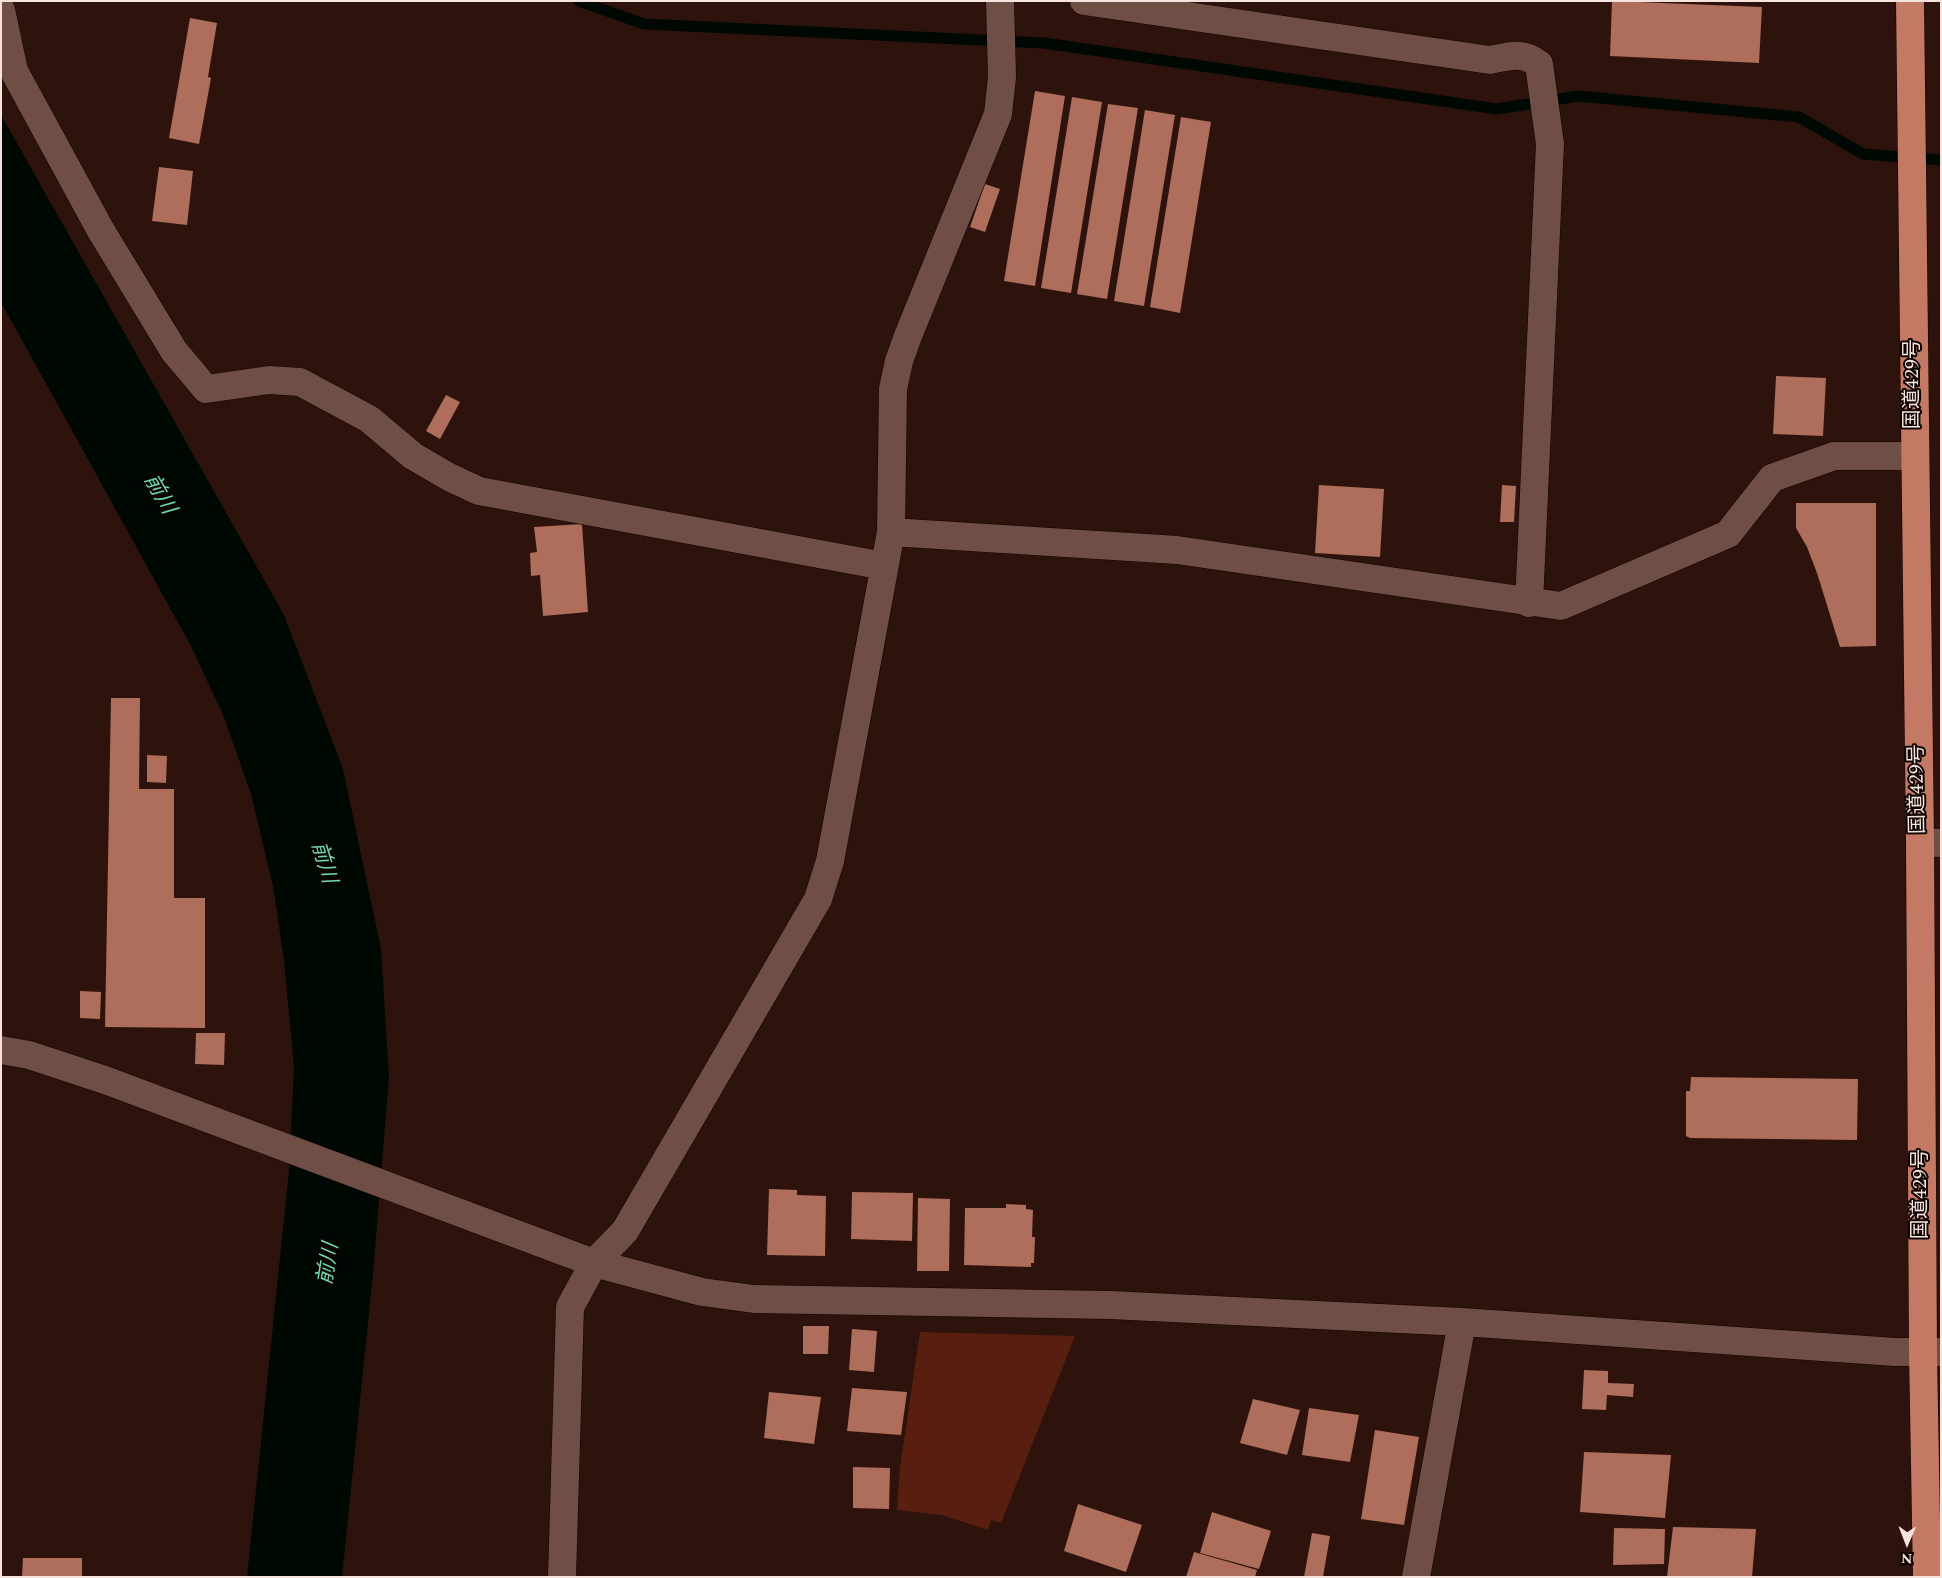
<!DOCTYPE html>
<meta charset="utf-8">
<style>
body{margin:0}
#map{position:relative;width:1942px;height:1578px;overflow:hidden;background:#2d130c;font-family:Spectral,serif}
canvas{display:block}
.frame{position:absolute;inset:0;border:2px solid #f7e3dd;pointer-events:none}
.north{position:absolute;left:1882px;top:1518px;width:50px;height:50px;-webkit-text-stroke:4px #0e0402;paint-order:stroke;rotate:181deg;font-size:14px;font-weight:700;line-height:20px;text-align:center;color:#f7e3dd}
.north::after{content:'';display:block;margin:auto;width:18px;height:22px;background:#f7e3dd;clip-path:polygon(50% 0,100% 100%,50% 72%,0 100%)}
</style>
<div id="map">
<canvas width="1942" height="1578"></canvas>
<div class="frame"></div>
<div class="north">N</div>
</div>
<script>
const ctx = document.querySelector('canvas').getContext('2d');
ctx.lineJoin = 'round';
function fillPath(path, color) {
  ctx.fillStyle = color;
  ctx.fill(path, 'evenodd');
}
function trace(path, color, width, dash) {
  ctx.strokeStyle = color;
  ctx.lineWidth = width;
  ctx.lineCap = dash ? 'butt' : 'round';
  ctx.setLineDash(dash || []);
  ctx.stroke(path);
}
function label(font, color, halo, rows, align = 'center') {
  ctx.font = font + ' Spectral,"Noto Sans JP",serif';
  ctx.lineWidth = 4;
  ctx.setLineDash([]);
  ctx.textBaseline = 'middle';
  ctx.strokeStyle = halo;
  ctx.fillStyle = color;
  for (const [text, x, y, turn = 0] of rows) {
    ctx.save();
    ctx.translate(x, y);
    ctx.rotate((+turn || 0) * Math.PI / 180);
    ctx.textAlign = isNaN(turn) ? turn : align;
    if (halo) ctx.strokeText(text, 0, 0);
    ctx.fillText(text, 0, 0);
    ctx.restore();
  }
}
const green = new Path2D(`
 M920,1332L1075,1336L1001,1523L991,1520L988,1530L942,1515L897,1510L900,1468Z`);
const water = new Path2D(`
 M1,115L284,615L343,769L381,949L389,1078L373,1273L342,1577H247L289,1170L294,1067L284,960L273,886L251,794L224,717L190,644L1,302Z`);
const stream = new Path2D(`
 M579,1L644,24L1044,43L1497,109L1578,96L1799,117L1863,154L1941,160`);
const building = new Path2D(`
 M1612,1L1762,7L1759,63L1610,56Z
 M190,18L217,23L208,77L211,78L199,144L169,138Z
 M1035,91L1065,96L1035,286L1004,281Z
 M1072,97L1102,102L1071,293L1041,288Z
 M1108,104L1138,108L1107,299L1077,294Z
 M1145,110L1175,115L1144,306L1114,301Z
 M1181,117L1211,122L1180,313L1150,307Z
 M159,167L193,171L187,225L152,221Z
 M985,184L1000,189L985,232L970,227Z
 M1776,376L1826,378L1823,436L1773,434Z
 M446,395L460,402L440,439L426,431Z
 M1319,485L1384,489L1380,557L1315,553Z
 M1502,485L1516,486L1514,522H1500Z
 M1796,503H1876V646L1840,647L1817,573L1807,547L1796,528Z
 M582,524L588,612L543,616L540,575L531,576L530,553L537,552L534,527Z
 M111,698H140L139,789H174V898H205V1028L105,1027Z
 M147,755L167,756L166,783L147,782Z
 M80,991L101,992L100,1019L80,1018Z
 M196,1033H225L224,1065L195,1064Z
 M1691,1077L1858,1079L1857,1140L1690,1138L1686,1136V1091H1690Z
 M769,1189L797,1190V1195L826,1196L825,1256L767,1255Z
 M852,1192L913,1193L912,1241L851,1239Z
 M918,1198L950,1199L949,1271H917Z
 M1006,1204L1026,1205V1209L1033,1210L1032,1237H1035L1034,1263H1031V1267L964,1265L965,1208H1006Z
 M803,1326H829L828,1354H803Z
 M852,1329L877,1331L874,1372L849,1370Z
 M1584,1370L1608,1371V1383L1634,1384L1633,1397L1607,1395L1606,1410L1582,1409Z
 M852,1388L907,1392L901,1435L847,1431Z
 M769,1392L821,1397L814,1444L764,1438Z
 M1253,1399L1300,1410L1287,1455L1240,1443Z
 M1309,1408L1359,1415L1350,1462L1302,1455Z
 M1375,1430L1419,1437L1404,1525L1361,1519Z
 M1584,1452L1671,1455L1665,1518L1580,1512Z
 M853,1467L890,1468L889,1509L853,1508Z
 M1078,1504L1142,1525L1126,1572L1064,1551Z
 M1212,1512L1271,1531L1259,1569L1200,1553Z
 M1673,1527L1756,1529L1752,1577H1667Z
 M1614,1528L1665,1529L1664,1564L1613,1565Z
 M1312,1533L1330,1536L1323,1577H1304Z
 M1194,1552L1257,1570L1255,1577H1186Z
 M23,1558H82V1577H22Z`);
const minor = new Path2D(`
 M1084,1L1490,60C1509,56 1522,51 1539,64L1550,144L1529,603
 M1,10L14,71L100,229L174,351L206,389L269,380L300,382L369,419L413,456L449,477L479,491L884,566
 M891,532L1177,550L1561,606L1728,534L1772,478L1834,456H1914
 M1920,842L1941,843
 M1,1050L29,1055L105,1080L594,1263L702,1292L754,1299L1110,1305L1462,1322L1895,1352H1941
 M562,1577L570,1307L594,1263L625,1231L818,899L830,861L891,532L893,389L899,361L908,336L998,114L1002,77L1000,1
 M1416,1577L1462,1322`);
const highway = new Path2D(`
 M1910,1L1920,842L1923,1352L1927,1577`);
const streetNames = [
 ["国道429号",1914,384,-90],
 ["国道429号",1919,789,-91],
 ["国道429号",1922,1194,-90]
];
const waterNames = [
 ["前川",158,495,60],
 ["前川",322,863,73],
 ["前川",330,1264,-81]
];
fillPath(green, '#581f10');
fillPath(water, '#000803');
trace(stream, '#000803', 11);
fillPath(building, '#af6d5b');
trace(minor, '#140100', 29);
trace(highway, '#140100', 29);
trace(minor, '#6f4e46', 28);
trace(highway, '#c47965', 28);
label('20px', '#f7e3dd', '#0e0402', streetNames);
label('italic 21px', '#6cd9ae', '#0e0402', waterNames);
</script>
